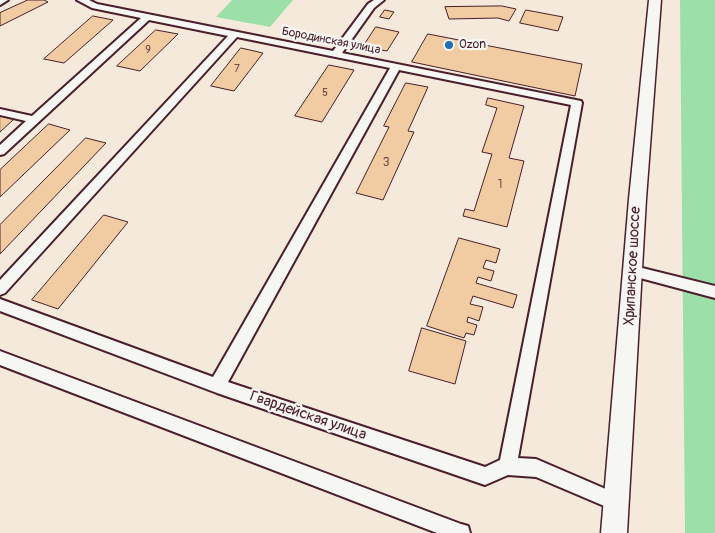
<!DOCTYPE html>
<meta charset="utf-8">
<style>
body{margin:0}
canvas{display:block;background:#f4e9da}
</style>
<canvas width="715" height="533"></canvas>
<script>
const ctx = document.querySelector('canvas').getContext('2d');
ctx.lineJoin = 'round';
function fillPath(path, color) {
  ctx.fillStyle = color;
  ctx.fill(path, 'evenodd');
}
function trace(path, color, width, dash) {
  ctx.strokeStyle = color;
  ctx.lineWidth = width;
  ctx.lineCap = dash ? 'butt' : 'round';
  ctx.setLineDash(dash || []);
  ctx.stroke(path);
}
function label(font, color, halo, rows, align = 'center') {
  ctx.font = font + ' Pangolin,sans-serif';
  ctx.lineWidth = 4.5;
  ctx.setLineDash([]);
  ctx.textBaseline = 'middle';
  ctx.strokeStyle = halo;
  ctx.fillStyle = color;
  for (const [text, x, y, turn = 0] of rows) {
    ctx.save();
    ctx.translate(x, y);
    ctx.rotate((+turn || 0) * Math.PI / 180);
    ctx.textAlign = isNaN(turn) ? turn : align;
    if (halo) ctx.strokeText(text, 0, 0);
    ctx.fillText(text, 0, 0);
    ctx.restore();
  }
}
const green = new Path2D(`
 M232,0H293L270,27L216,17Z
 M680,0H715V533H685Z`);
const building = new Path2D(`
 M28,0H44L48,2L0,26V13Z
 M502,6L516,9L509,21L498,18L449,19L445,7Z
 M385,10L394,12L389,19L380,17Z
 M526,10L563,17L558,31L520,23Z
 M93,16L113,20L64,63L44,59Z
 M376,27L399,32L387,51L363,47Z
 M156,30L178,34L140,71L117,66Z
 M428,34L582,64L575,96L412,62Z
 M241,48L263,53L234,91L211,86Z
 M329,65L354,70L322,122L295,116Z
 M406,83L428,87L408,131L414,132L383,200L356,193L389,127L384,126Z
 M488,98L524,106L509,158L524,161L507,227L463,216L465,209L474,211L492,154L482,152L497,108L486,105Z
 M0,116L14,119L0,132Z
 M49,124L70,130L0,197V170Z
 M86,138L106,143L0,254V225Z
 M104,215L128,222L58,309L32,300Z
 M459,238L500,249L496,263L486,260L483,268L494,271L491,281L478,277L476,283L517,295L513,308L473,296L470,304L483,307L479,321L468,317L467,322L477,325L474,335L466,333L464,338L427,326Z
 M422,328L466,341L455,384L409,371Z`);
const street = new Path2D(`
 M0,0H8L0,5Z
 M77,0H89L97,4L333,51L368,4L374,0H384L374,8L342,53L581,101L582,103L518,458L536,459L622,496L625,502L622,508L616,511L536,477L508,475L485,485L217,393L0,311V299L213,377L390,68L237,37L5,293L0,295V280L228,36L149,20L4,154L0,155V145L26,121L0,115V109L32,116L141,18L92,8ZM399,70L571,105L500,460L485,467L228,382Z
 M634,266L715,286V298L629,275L627,271L629,267Z
 M0,351L461,524L468,526L470,533H437L0,365Z`);
const secondary = new Path2D(`
 M649,0H661L646,199L627,533H601L629,199Z`);
const markers = [
 [449,45,5,"#1f6fb2"]
];
const farNumbernames = [
 ["9",148,50],
 ["7",237,69],
 ["5",325,93]
];
const farStreetnames = [
 ["Бородинская улица",331,41,11]
];
const farPoinames = [
 ["Ozon",459,45]
];
const numberNames = [
 ["3",386,163],
 ["1",500,185]
];
const streetNames = [
 ["Хрипанское шоссе",633,266,-87],
 ["Гвардейская улица",308,416,19]
];
fillPath(green, '#9ddfa9');
fillPath(building, '#f1cba1');
trace(building, '#4a1f2b', 1);
trace(street, '#4a1f2b', 4);
trace(secondary, '#4a1f2b', 3);
fillPath(street, '#f6f6f2');
fillPath(secondary, '#f6f6f2');
for (const [x, y, r, color] of markers) {
  const dot = new Path2D();
  dot.arc(x, y, r, 0, 2 * Math.PI);
  ctx.fillStyle = color;
  ctx.fill(dot);
  trace(dot, '#f6f6f2', 2);
}
label('11px', '#744a48', null, farNumbernames);
label('12px', '#4a1f2b', '#f6f6f2', farStreetnames);
label('12px', '#4a1f2b', '#f6f6f2', farPoinames, 'left');
label('12px', '#744a48', null, numberNames);
label('15px', '#4a1f2b', '#f6f6f2', streetNames);
</script>
